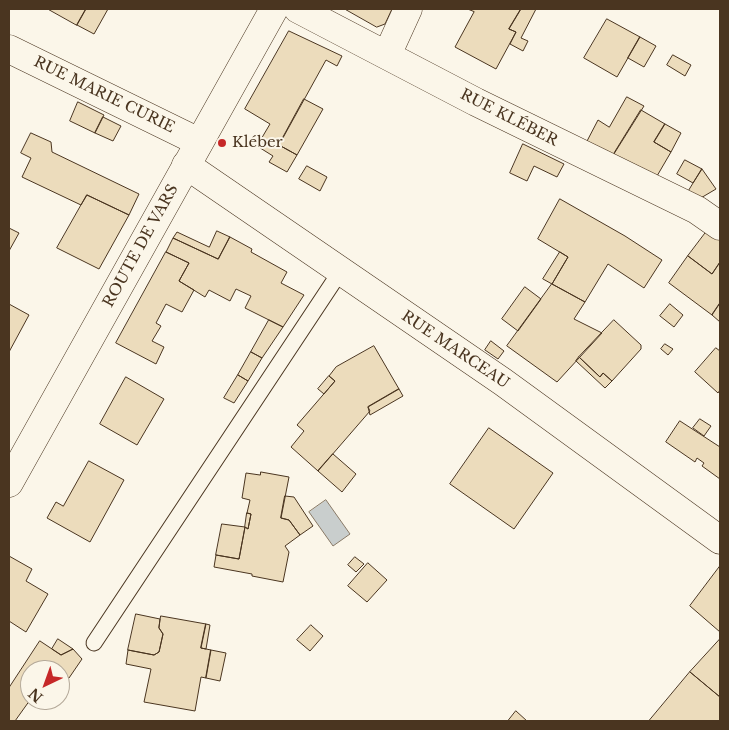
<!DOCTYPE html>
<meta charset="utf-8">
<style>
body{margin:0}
#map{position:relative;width:729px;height:730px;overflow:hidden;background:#fbf6e9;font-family:"Libre Baskerville",serif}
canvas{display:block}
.frame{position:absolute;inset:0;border:10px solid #4a3520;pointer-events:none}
.north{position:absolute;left:20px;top:660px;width:50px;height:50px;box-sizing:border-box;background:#fbf6e9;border:1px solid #b4a999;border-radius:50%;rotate:222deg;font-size:14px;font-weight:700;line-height:20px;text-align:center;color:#4a3520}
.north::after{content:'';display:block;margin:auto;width:18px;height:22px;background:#c62828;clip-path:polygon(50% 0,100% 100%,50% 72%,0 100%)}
</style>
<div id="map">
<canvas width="729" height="730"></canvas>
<div class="frame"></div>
<div class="north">N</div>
</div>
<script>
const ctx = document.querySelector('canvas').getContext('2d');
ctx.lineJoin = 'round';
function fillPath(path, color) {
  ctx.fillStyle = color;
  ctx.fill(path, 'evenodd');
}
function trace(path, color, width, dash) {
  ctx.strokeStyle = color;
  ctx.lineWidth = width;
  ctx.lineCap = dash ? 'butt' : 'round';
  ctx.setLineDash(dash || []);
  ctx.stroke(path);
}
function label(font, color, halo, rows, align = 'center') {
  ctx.font = font + ' "Libre Baskerville",serif';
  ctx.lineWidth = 4;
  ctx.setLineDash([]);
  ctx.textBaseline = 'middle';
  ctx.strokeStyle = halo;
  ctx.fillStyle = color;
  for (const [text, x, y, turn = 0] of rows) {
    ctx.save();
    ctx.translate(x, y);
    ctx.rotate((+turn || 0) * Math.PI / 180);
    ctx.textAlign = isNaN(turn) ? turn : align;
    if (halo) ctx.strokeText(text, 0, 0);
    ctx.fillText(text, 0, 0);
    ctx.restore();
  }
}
const water = new Path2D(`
 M326,500L350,534L333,546L309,512Z`);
const building = new Path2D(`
 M48,9H86L77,25Z
 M86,9H108L94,34L77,25Z
 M345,9H392L385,24L377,27Z
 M468,9H521L509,29L516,32L496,69L455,47L474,12Z
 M521,9H536L521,38L528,41L523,51L510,44L516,32L509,29Z
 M607,19L640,37L617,77L584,58Z
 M289,31L342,56L337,66L326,60L279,145L297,155L287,172L269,162L273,156L257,146L270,124L245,109Z
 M640,37L656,46L644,67L628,58Z
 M673,55L691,65L685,76L667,65Z
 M627,97L644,106L612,157L586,143L598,120L609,127Z
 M304,99L323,109L297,155L279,145Z
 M78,102L104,115L95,133L70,121Z
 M641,110L665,124L654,142L671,152L657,176L612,157Z
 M103,117L121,126L113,141L95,133Z
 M665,124L681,133L671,152L654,142Z
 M31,133L51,142L52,152L139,194L129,215L87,195L81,205L22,177L31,158L21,153Z
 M523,144L564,164L557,177L534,166L527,181L510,173Z
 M685,160L702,169L693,183L677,174Z
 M307,166L327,177L320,191L299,179Z
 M702,169L716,189L694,202L685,197Z
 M87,195L129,215L99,269L57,248Z
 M560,199L625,236L662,260L644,288L608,264L585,302L552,284L568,257L538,239Z
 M710,227L720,234V262L712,274L688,256Z
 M9,228L19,233L9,251Z
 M217,231L230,237L218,259L173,238L177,232L209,247Z
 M230,237L252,249L251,252L287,272L281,283L304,295L283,327L245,308L251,296L236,289L230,301L209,290L205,297L179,281L189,263L166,252L173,238L218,259Z
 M166,252L189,263L179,281L194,290L182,312L166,304L156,323L161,326L152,341L164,347L156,364L116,343Z
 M560,252L568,257L552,284L543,279Z
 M688,256L712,274L720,262V303L712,315L669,283Z
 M552,284L585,302L574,319L602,333L557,382L507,346Z
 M525,287L541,299L518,331L502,319Z
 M720,303V322L712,315Z
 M9,304L29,315L9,352Z
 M670,304L683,315L674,327L660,316Z
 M269,320L283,327L262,358L251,352Z
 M614,320L641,345V349L612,381L603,373L600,377L579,357Z
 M491,341L504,351L498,359L485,350Z
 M665,344L673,349L668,355L661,349Z
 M374,346L399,389L368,407L370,411L318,471L291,447L304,431L297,425L335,381L329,376L336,367Z
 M716,348L720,351V390L718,393L695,372Z
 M251,352L262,358L248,381L238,375Z
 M579,357L600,377L603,373L612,381L605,388L576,361Z
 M238,375L248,381L234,403L224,398Z
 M329,376L335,381L324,394L318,389Z
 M126,377L164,399L137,445L100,424Z
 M399,389L403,396L370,415L368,407Z
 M700,419L711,426L704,436L693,428Z
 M680,421L720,447V479L702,466L704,463L697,458L695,462L666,442Z
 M489,428L553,473L514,529L450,484Z
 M333,454L356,474L342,492L318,471Z
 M89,461L124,480L90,542L47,518L56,502L63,506Z
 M261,472L289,477L281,518L289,520L300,535L285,546L289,552L283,582L252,576V574L214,567L216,555L239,559L245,527L248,529L251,514L247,513L250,500L242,498L246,473L260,475Z
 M285,496L294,497L313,526L300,535L289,520L281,518Z
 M247,513L251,514L248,529L245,527Z
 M222,524L245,527L239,559L216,555Z
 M9,556L32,569L26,581L48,594L26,632L9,621Z
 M355,557L364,564L356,572L348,565Z
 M368,563L387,580L367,602L348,586Z
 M720,566V632L690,606Z
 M136,614L160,619L159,628L163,634L159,652L154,655L128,650Z
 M161,616L206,624L201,648L211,650L206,678L201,677L195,711L144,702L151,669L126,664L128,650L154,655L159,652L163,634L159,628Z
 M206,624L210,625L206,649L201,648Z
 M311,625L323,636L310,651L297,640Z
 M58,639L73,649L61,655L52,649Z
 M720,639V697L690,672Z
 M40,641L61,655L73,649L82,659L69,678L60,672V670L53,667L51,670H30V700L15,721H9V688Z
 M211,650L226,653L220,681L206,678Z
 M690,672L720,697V721H649Z
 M516,711L527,721H508Z`);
const lane = new Path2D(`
 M94,643L340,272`);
const street = new Path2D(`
 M298,9L476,102L697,210L720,226
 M9,49L199,142
 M387,55L408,9
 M186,165L503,382L720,540`);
const secondary = new Path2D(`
 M9,483L274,9`);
const markers = [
 [222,143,5,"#c62828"]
];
const streetNames = [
 ["RUE MARIE CURIE",104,95,26],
 ["RUE KLÉBER",509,118,27],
 ["ROUTE DE VARS",141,246,-61],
 ["RUE MARCEAU",455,350,34]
];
const poiNames = [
 ["Kléber",232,143]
];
fillPath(water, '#c9cecd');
trace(water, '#887966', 1);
fillPath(building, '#ecdcbc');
trace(building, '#4a3520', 1);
trace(lane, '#4a3520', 17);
trace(street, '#4a3520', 29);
trace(secondary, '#4a3520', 29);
trace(lane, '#fbf6e9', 15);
trace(street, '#fbf6e9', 28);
trace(secondary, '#fbf6e9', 28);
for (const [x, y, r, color] of markers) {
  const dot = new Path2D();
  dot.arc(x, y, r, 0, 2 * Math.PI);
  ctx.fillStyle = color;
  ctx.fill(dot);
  trace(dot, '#fbf6e9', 2);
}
label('15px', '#4a3520', '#fbf6e9', streetNames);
label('15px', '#4a3520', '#fbf6e9', poiNames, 'left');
</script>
